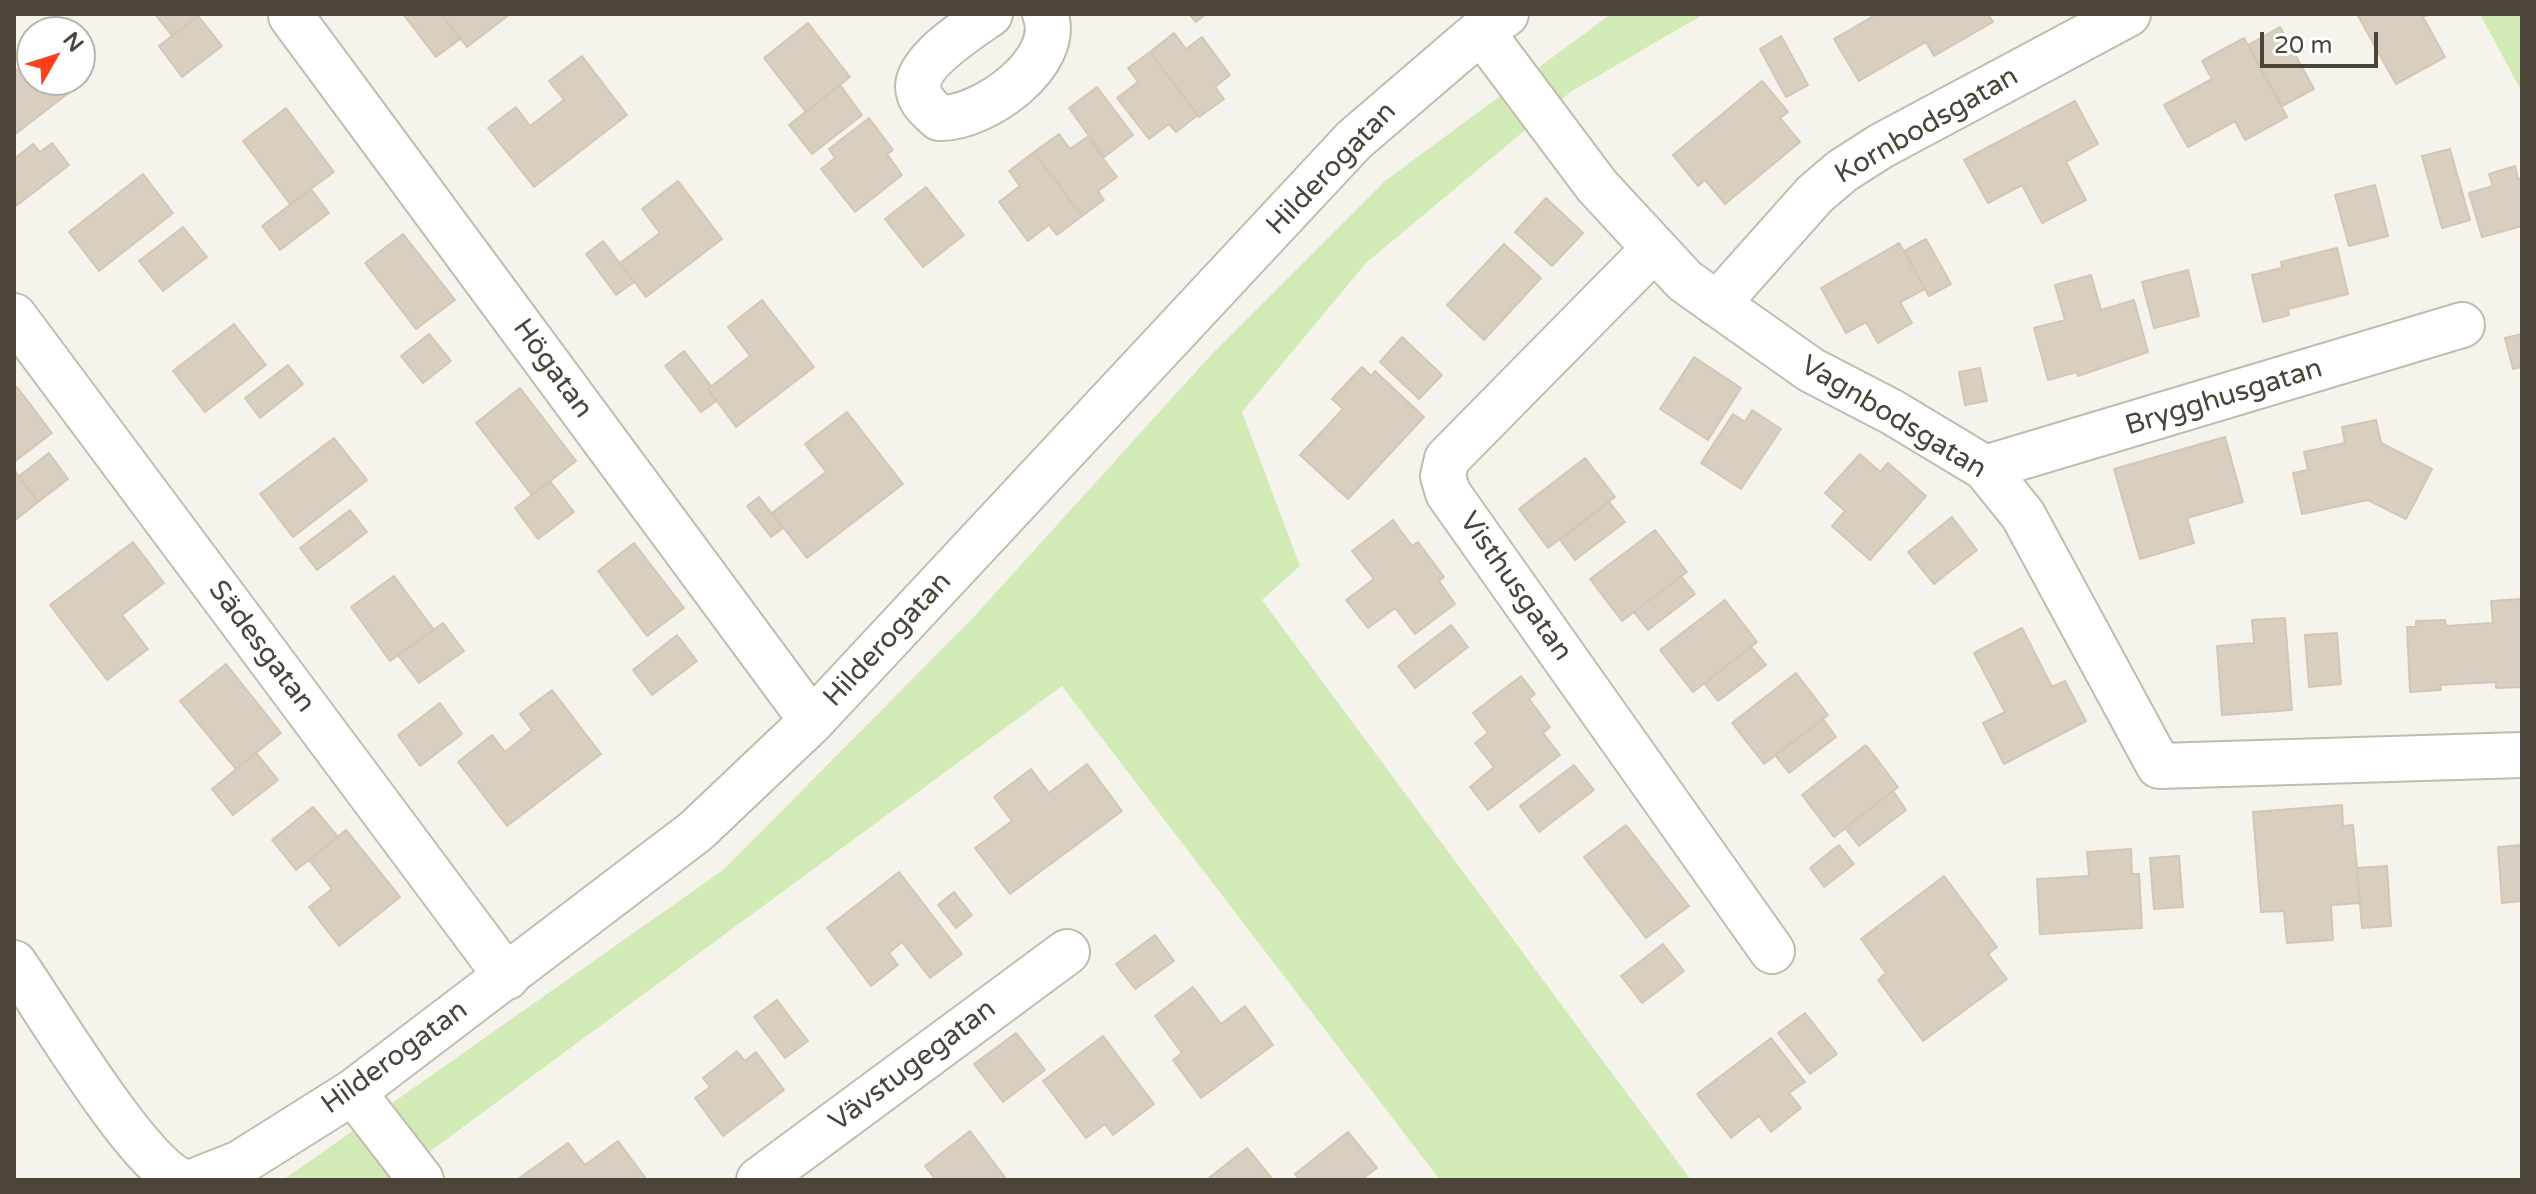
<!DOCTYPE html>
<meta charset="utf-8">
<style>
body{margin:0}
#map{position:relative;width:2536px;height:1194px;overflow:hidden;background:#f6f3ec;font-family:"Varela Round",sans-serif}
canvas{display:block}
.frame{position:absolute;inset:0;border:16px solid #4b4439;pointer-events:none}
.north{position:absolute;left:16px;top:16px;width:80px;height:80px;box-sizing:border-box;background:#fff;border:2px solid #b7b4b0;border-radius:50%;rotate:51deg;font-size:22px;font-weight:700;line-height:32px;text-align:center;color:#4b4439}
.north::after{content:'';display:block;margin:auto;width:28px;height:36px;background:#fc3f1d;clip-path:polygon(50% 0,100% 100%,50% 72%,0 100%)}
.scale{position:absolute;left:2260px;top:32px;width:118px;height:36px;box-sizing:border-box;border:4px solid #4b4439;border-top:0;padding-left:10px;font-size:24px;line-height:28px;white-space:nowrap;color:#4b4439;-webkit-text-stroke:6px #fff;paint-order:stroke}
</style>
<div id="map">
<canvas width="2536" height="1194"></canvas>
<div class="frame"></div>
<div class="north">N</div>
<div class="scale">20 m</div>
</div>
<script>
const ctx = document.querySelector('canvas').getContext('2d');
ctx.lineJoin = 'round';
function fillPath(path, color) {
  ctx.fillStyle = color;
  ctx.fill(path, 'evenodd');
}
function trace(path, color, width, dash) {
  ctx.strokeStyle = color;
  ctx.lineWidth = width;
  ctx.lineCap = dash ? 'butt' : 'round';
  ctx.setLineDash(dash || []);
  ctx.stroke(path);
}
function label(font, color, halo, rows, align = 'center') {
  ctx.font = font + ' "Varela Round",sans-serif';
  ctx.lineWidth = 6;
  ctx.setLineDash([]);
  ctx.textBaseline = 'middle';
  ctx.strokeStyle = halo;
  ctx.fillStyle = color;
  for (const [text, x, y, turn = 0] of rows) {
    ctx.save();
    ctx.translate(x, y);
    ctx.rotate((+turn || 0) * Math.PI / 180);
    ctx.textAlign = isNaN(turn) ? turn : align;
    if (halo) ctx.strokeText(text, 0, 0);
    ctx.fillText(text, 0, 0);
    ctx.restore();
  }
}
const green = new Path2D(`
 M1611,14H1704L1572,91L1366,263L1242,412L1300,566L1262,600L1691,1180H1440L1062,686L391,1180H283L723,870L971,620L1211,355L1385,181Z
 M2480,14H2522V92Z`);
const building = new Path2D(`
 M155,14H201L172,36Z
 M403,14H441L460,39L436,57Z
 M441,14H510L467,47Z
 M1189,14H1206L1196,22Z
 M1877,14H1988L1993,22L1934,56L1926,42L1859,81L1834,39Z
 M2357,14H2429L2423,17L2445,57L2396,84Z
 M198,16L222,46L182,77L159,46Z
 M808,23L850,77L806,112L764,58Z
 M2280,27L2314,89L2282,106L2248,45Z
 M1174,33L1186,49L1202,37L1230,75L1215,87L1224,99L1199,117L1150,52Z
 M1781,36L1808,85L1786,97L1760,49Z
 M2244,38L2287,117L2245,140L2235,121L2188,147L2164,105L2212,79L2202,61Z
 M1150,52L1198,115L1176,132L1169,124L1149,139L1117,98L1138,82L1128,68Z
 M582,56L627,115L534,187L488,128L516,107L530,126L564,100L549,81Z
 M32,58V80H69L75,88L14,135V72Z
 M1762,81L1788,112L1780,118L1800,142L1725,204L1705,180L1698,186L1673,155Z
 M840,85L862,115L812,154L789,125Z
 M1097,87L1133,135L1104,157L1069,108Z
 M2075,101L2098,144L2066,162L2086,200L2042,223L2022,185L1988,203L1964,160Z
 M286,108L334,172L290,204L243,141Z
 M869,118L893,150L887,154L902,175L855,212L821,169L835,158L829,149Z
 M1059,134L1070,149L1087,137L1117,177L1098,191L1104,200L1082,216L1034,152Z
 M52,143L69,165L16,206L14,159L33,144L40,152Z
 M2450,149L2470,220L2442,228L2422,156Z
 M1034,152L1082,216L1057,235L1049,225L1028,241L999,202L1020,186L1009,171Z
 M2515,166L2518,179L2522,178V226L2482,237L2469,193L2493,186L2489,174Z
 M143,174L173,213L99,271L69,232Z
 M678,181L722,239L646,297L620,263L660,233L642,209Z
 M2375,185L2388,236L2349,246L2335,195Z
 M926,187L964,235L923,267L885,219Z
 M311,189L329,213L280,250L262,226Z
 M1546,198L1583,233L1552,266L1515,232Z
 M183,227L207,257L163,291L139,261Z
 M403,234L455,300L416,329L365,263Z
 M1926,239L1951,284L1929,296L1904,251Z
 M603,241L634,282L616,295L586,254Z
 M1899,243L1925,289L1900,302L1912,323L1878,343L1866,322L1846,333L1821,288Z
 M1504,244L1541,278L1484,340L1447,305Z
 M2337,248L2348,294L2288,309L2289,315L2263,322L2252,275L2282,268L2281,262Z
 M2188,270L2199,316L2154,328L2142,282Z
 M2091,275L2101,310L2134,300L2148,352L2078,376L2077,372L2048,380L2034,328L2065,320L2055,285Z
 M762,300L814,367L736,427L708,389L750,356L728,327Z
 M234,324L266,365L205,412L173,371Z
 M429,334L451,361L423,383L401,356Z
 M2522,334V367L2513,369L2505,338Z
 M1402,337L1442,375L1419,399L1380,362Z
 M684,351L711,386L708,389L716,401L701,412L665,366Z
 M1694,357L1741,388L1708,440L1660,409Z
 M288,365L303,384L260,418L245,398Z
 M1362,367L1371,376L1375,371L1424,417L1348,499L1300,455L1343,409L1332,399Z
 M1980,368L1987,401L1965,405L1959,372Z
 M17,387L52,433L14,462V390Z
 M520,388L576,461L532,495L476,423Z
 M1752,410L1781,429L1741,489L1701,463L1733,414L1745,422Z
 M847,412L903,484L807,558L772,513L826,472L805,444Z
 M2376,420L2381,443L2432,469L2406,519L2368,500L2302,514L2293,473L2308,470L2304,452L2345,443L2342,427Z
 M2225,437L2243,502L2187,518L2194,543L2140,559L2114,469Z
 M334,438L367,480L293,537L260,494Z
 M49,453L68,479L38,502L19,476Z
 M1860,454L1880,472L1888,463L1926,496L1870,560L1832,526L1845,511L1825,493Z
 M1585,458L1615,497L1548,548L1519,509Z
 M14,470L38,502L14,521Z
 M550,481L574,512L538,539L515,508Z
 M759,497L783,528L771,537L747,506Z
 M1609,502L1625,522L1575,560L1560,540Z
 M350,510L367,532L317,570L300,548Z
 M1952,517L1977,550L1934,584L1908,552Z
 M1393,520L1412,546L1418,542L1444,577L1439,581L1455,604L1415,634L1395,608L1368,628L1346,600L1374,579L1352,551Z
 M1655,530L1687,572L1622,621L1590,579Z
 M133,542L164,583L122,615L148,649L107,680L50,605Z
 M634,543L684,608L647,636L598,571Z
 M394,576L434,630L390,661L351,607Z
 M1681,576L1695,594L1648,630L1634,612Z
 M2521,599L2522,687L2496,688V682L2440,685L2441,690L2410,692L2407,627H2416V621L2445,620L2446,626L2493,623L2491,601Z
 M1725,600L1757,642L1693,692L1660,650Z
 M2285,618L2292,710L2222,715L2217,646L2254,643L2252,620Z
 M443,623L464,651L419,683L398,655Z
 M1451,625L1468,647L1415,688L1398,666Z
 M2022,628L2052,687L2065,681L2086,721L2004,764L1983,723L2005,712L1974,653Z
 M2337,633L2341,684L2309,687L2305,635Z
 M677,635L697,661L652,695L633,670Z
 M1751,647L1766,665L1718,701L1704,683Z
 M226,664L281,733L236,769L180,701Z
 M1796,673L1828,715L1764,764L1732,723Z
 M1521,676L1535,694L1529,699L1550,727L1543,733L1560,755L1488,810L1470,787L1494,767L1475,743L1488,733L1473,713Z
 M552,690L601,754L507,826L458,762L492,735L505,752L532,730L520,714Z
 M440,703L462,734L420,766L398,735Z
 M1823,719L1836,737L1789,773L1775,755Z
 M1866,745L1898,787L1834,837L1802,795Z
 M256,753L278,780L233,815L212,789Z
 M1087,764L1122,811L1010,894L975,848L1012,821L994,797L1031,769L1049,793Z
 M1574,765L1594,790L1539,832L1520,806Z
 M1893,791L1906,810L1859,846L1845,828Z
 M2342,805L2343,826L2353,825L2360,903L2331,905L2333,940L2287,943L2284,911L2261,912L2253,812Z
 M313,807L338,837L296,870L272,840Z
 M1626,825L1689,906L1646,938L1584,857Z
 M346,830L400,897L339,946L309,907L332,889L309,860Z
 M1839,845L1854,864L1824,887L1810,868Z
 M2522,845V901L2502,903L2498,847Z
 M2131,849L2132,874H2139L2142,928L2040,934L2037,879L2089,876L2087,852Z
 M2179,856L2183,907L2154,909L2150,858Z
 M2387,866L2391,926L2362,928L2357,868Z
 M899,872L962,954L930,978L902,942L889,953L898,965L871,986L827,928Z
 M1944,876L1997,947L1988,954L2007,979L1923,1041L1878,980L1886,973L1861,939Z
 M954,892L972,915L956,928L938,905Z
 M1155,935L1174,961L1135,989L1116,964Z
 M1663,944L1684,971L1642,1003L1621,976Z
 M1193,987L1221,1024L1245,1006L1273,1045L1201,1098L1173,1060L1182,1053L1155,1016Z
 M777,1000L808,1041L785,1058L754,1017Z
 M1805,1013L1837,1054L1810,1074L1778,1033Z
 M1016,1033L1045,1070L1003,1102L974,1064Z
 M1103,1036L1154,1104L1113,1135L1105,1124L1086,1138L1043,1081Z
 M1771,1038L1805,1082L1789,1093L1801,1108L1771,1132L1759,1116L1731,1138L1697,1094Z
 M737,1051L745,1061L756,1052L784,1090L723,1136L695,1098L710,1087L703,1078Z
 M970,1131L1007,1180H936L925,1166Z
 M1348,1132L1377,1168L1361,1180H1299L1295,1174Z
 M618,1141L647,1180L518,1179L568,1143L585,1165Z
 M1247,1148L1273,1180H1210L1209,1178Z`);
const minor = new Path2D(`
 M990,14C970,28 919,60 918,86C918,101 930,109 939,118C982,120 1064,62 1045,14
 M291,16L812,721
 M1481,31L1597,186L1685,281L1811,370L1892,412L1985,468L2023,515L2159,766L2522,755
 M1653,250L1447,459L1443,476L1448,493L1772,951
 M1717,304L1815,194L1842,171L1881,146L2128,14
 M14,316L507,977
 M1985,468L2462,325
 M14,963C48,1012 134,1157 179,1180
 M353,1092L421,1180
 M197,1180L240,1163L353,1092L696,831L812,721L1354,140L1481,31L1506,14
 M759,1180L1067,952`);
const streetNames = [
 ["Kornbodsgatan",1927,126,-30],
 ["Hilderogatan",1332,169,-46],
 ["Högatan",552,369,54],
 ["Brygghusgatan",2224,398,-17],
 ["Vagnbodsgatan",1893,418,31],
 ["Visthusgatan",1515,587,55],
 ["Hilderogatan",888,640,-47],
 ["Sädesgatan",261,647,53],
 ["Hilderogatan",395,1058,-36],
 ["Vävstugegatan",913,1066,-37]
];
fillPath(green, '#d2eab5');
fillPath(building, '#d8cfc1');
trace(building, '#d3c7b4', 2);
trace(minor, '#c2bbae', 48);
trace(minor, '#fff', 44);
label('28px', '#4b4439', '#fff', streetNames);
</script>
